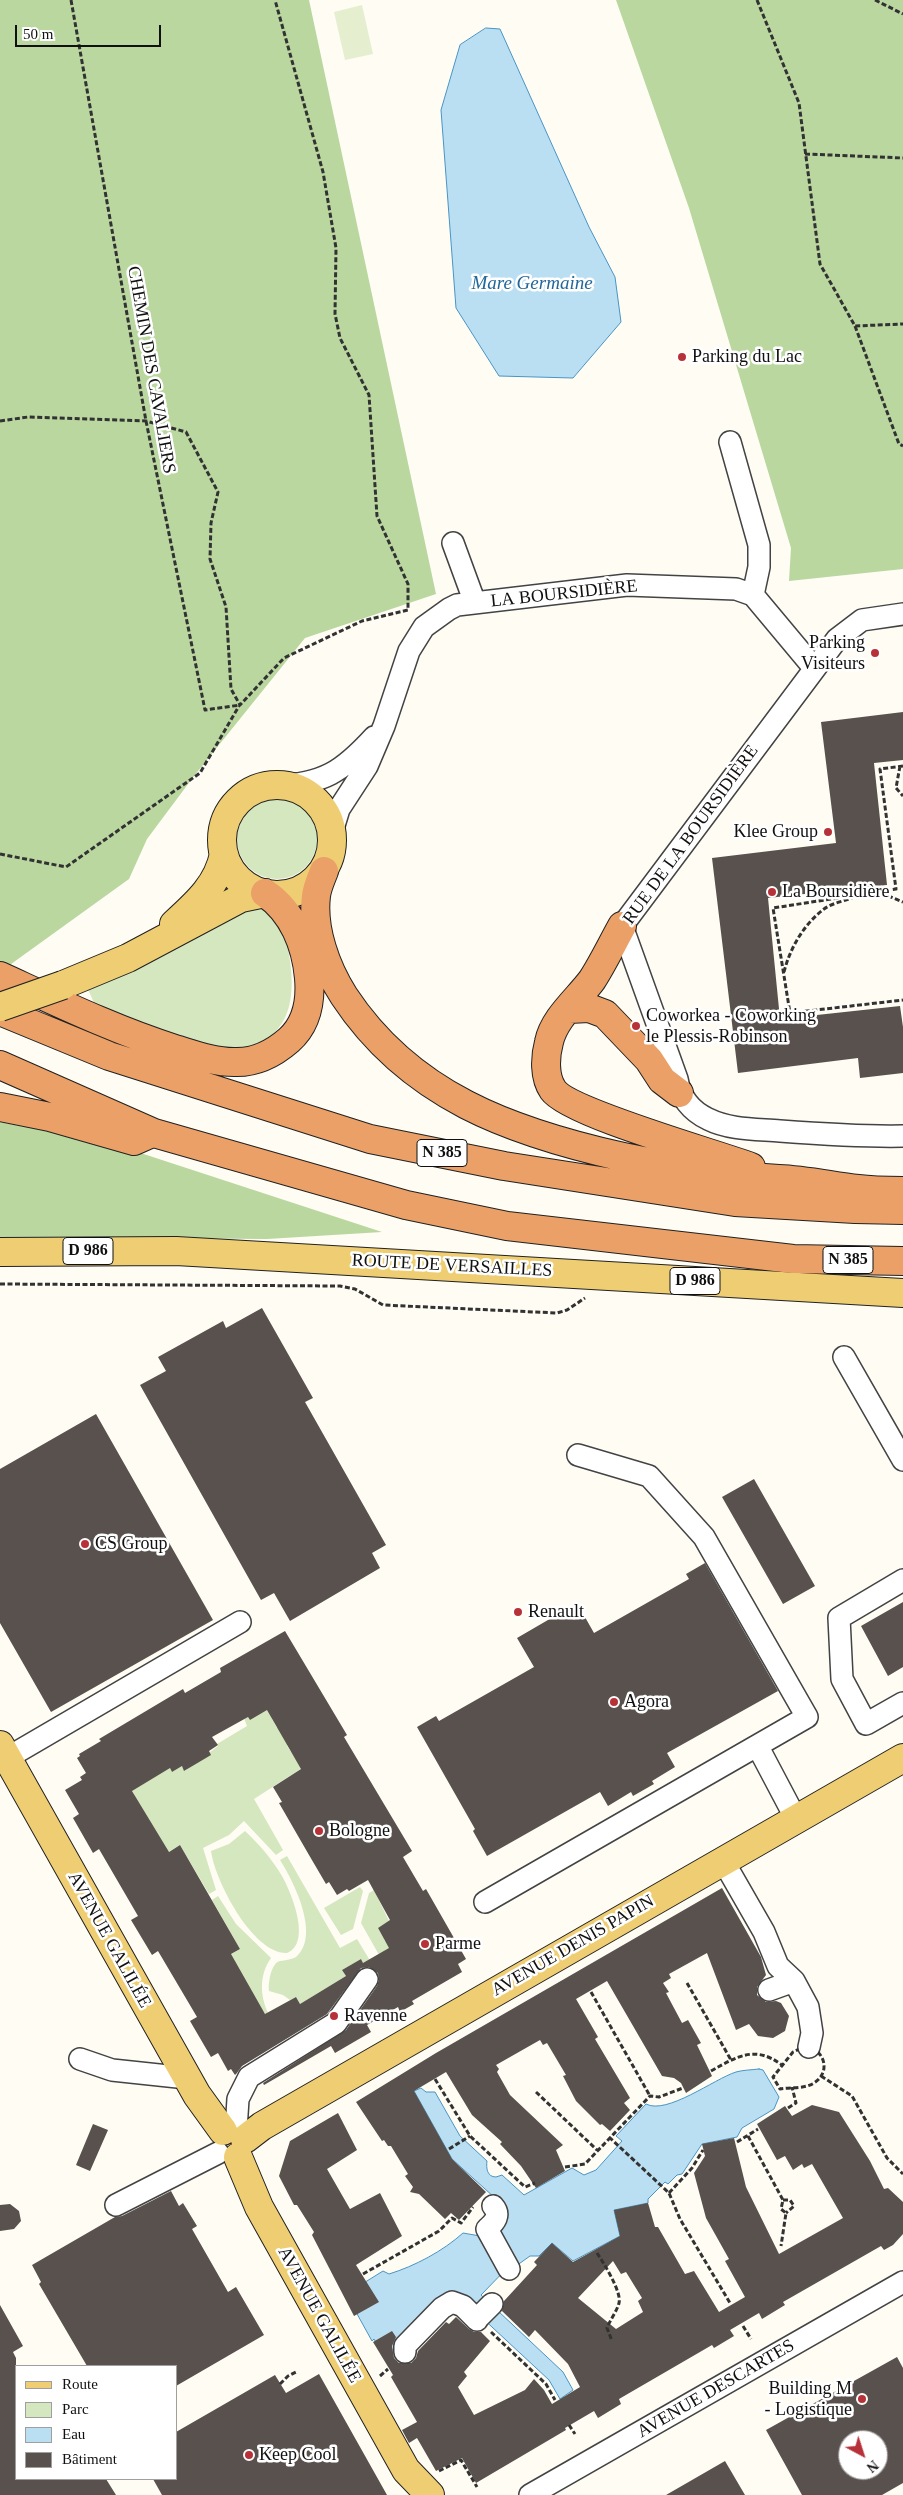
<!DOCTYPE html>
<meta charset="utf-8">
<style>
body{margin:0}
#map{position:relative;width:903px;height:2495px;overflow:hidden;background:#fefcf3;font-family:Georgia,serif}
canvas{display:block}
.legend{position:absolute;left:15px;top:2365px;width:162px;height:115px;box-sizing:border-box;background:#fff;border:1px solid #9f9f9f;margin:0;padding:6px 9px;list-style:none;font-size:15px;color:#101010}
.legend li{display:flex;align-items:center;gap:10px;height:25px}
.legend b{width:25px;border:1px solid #9f9f9f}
.north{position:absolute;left:838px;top:2430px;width:50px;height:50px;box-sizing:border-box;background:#fff;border:1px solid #9f9f9f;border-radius:50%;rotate:140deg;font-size:14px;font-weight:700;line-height:20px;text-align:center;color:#101010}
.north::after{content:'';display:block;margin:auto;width:18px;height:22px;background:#b73139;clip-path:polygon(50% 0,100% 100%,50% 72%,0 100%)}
.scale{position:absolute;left:15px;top:25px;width:146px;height:22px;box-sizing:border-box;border:2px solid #101010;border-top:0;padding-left:6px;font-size:15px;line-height:18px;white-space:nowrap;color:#101010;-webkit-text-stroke:4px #fff;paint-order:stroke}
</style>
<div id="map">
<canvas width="903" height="2495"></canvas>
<ul class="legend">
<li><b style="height:6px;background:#efce73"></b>Route</li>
<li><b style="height:14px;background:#d4e7bf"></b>Parc</li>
<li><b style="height:14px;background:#bbdff2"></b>Eau</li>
<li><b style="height:14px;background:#58514d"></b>Bâtiment</li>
</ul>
<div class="north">N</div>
<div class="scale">50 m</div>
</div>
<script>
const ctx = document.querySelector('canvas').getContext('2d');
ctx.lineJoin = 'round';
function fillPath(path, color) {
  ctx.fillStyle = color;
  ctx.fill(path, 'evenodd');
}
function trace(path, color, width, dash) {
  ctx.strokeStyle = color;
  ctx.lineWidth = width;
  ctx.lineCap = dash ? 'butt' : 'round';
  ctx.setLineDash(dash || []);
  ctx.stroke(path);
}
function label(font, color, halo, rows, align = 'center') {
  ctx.font = font + ' Georgia,serif';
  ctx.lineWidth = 5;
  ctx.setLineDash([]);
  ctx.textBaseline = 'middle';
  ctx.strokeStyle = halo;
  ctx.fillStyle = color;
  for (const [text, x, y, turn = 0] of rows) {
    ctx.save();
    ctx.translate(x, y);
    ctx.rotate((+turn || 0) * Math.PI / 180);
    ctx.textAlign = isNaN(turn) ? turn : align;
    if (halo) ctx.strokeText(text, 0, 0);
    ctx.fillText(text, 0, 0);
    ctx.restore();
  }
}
const green = new Path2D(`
 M237 839a40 40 0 1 1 80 0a40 40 0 1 1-80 0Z
 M257,907C262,909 270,912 274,916C284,927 288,947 290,961C296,1001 288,1042 240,1047C200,1051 134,1019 95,1005L87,987L235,911Z
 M271,1709L272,1719L277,1728L282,1726L291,1743L287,1746L302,1768L254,1799L283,1850L276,1855L244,1821L229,1835L203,1848L216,1890L209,1894L180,1845L163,1855L132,1790L168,1764L172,1772L182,1766L185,1771L218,1746L217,1744L247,1726L244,1718L248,1717L250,1720L259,1714L258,1711Z
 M245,1831C259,1844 272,1859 282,1876C292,1894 312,1943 287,1953C253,1954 215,1881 211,1851L229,1844Z
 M287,1856L340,1948L357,1939L392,1997L383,2003L361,1959L342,1970L346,1976L300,2004L296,1997L290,2000L283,1995L269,1991C268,1983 271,1963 280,1961C286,1960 290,1960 296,1957C321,1936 294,1882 280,1860Z
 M360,1887L363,1891L353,1929L341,1935L324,1908Z
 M374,1890L389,1921L378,1928L385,1941L390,1939L391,1976L361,1923L369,1893Z
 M218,1896L236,1924L271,1958C259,1975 260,1995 268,2013L266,2015L223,1959L240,1949L212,1900Z`);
const forest = new Path2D(`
 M0,0H309L436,594L305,638L194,776L147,839L129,879L0,972Z
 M616,0H903V569L789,581L791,548L689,208Z
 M0,1122L110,1143L382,1232L267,1239L0,1237Z`);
const pitch = new Path2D(`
 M362,5L373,54L345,60L334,12Z`);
const water = new Path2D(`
 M486,28L500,29L589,227L615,277L621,322L573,378L499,376L456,308L441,110L460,45Z
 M759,2069L763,2070L779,2097L774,2109L742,2128L737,2137L702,2144L682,2174L677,2175L668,2184L665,2182L648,2199V2203L614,2210L620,2236L573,2261L552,2243L539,2256H530L516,2266L512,2263L481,2295L563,2372L573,2390L560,2399L549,2380L464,2301L401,2342L385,2357L374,2339L372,2341L346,2294L383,2271L389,2274C415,2266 443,2251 463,2233L480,2236L495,2198L452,2159L414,2091L421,2088L426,2092H435L460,2136L487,2161C486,2168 487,2177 496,2177L502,2175L524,2195L572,2168L584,2175L596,2170L622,2141L616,2136L646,2104C667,2115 714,2079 736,2072C743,2070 751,2070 759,2069Z`);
const building = new Path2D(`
 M903,712V760L874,763L887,885L768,898L780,1019L900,1006L903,1027V1073L860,1078L858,1058L738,1073L712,858L836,843L821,722Z
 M262,1308L313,1398L305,1402L386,1545L372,1553L380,1568L290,1621L274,1593L261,1600L140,1385L166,1371L158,1357L223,1321L226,1328Z
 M96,1414L213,1620L51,1712L0,1623V1469Z
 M754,1479L815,1586L783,1604L722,1497Z
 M705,1563L778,1691L667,1753L675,1767L652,1781L654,1784L633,1796L631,1792L608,1806L600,1792L487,1856L473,1831L475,1829L417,1727L436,1716L439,1721L534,1667L517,1638L560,1613L577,1603L594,1633L689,1579L686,1574Z
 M903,1602V1667L888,1676L861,1626Z
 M285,1631L347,1735L344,1737L412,1851L403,1857L423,1891L426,1889L466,1959L458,1964L462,1972L412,2001L414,2004L400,2012L398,2007L367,2025L371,2032L335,2053L331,2046L264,2085L263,2083L346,2030L377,1986L379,1980L378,1973L369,1967L361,1968L327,2014L242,2066L237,2073L235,2075L231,2069L228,2071L218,2053L211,2057L190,2021L197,2017L158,1951L152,1955L131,1920L138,1916L99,1849L93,1853L73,1818L79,1814L65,1790L82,1780L80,1777L86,1773L77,1758L80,1756L79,1754L101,1741L99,1739L183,1689L185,1693L221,1672L220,1668ZM267,1710L301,1769L273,1787L282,1802L279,1803L309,1855L326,1884L329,1882L337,1895L347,1889L349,1891L368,1880L390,1920L378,1928L389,1948L363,1963L361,1959L342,1970L346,1976L300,2004L296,1997L265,2014L231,1954L240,1949L180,1845L169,1852L132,1791L170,1768L172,1772L182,1766L184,1771L211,1755L209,1751L218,1745L212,1737L248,1717L250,1720Z
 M722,1888L761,1957L766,1975L757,1987V1995L766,2002L776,2001L781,2003L789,2016L785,2031L773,2038L758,2036L749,2024L736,2030L707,1953L669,1974L671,1978L663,1983L669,1992L666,1993L682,2023L688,2020L701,2043L697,2045L712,2076L686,2093L681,2083L674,2078L662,2076L607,1981L576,1999L598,2037L595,2039L630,2098L624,2103L630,2110L610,2131L602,2124L600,2125L576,2101L563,2076L566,2075L547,2043L543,2045L540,2040L496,2065L499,2069L497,2072L510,2095L563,2145L556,2150L565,2171L536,2188L521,2166L500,2144L502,2142L472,2115L446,2072L414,2091L452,2159L486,2192L459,2220L451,2213L445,2219L419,2194L410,2192L413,2187L405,2176L408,2174L391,2146H388L384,2140L382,2141L356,2102L436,2053Z
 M812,2105L839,2112L870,2161L884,2189L888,2188L903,2202V2234L893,2245L884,2250L881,2246L783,2302L785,2305L762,2319L759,2313L730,2330L734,2336L714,2348L712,2345L619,2399L621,2404L598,2418L594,2411L565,2428L566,2430L476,2483L462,2458L436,2471L417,2438L409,2443L402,2430L417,2422L391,2377L393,2375L373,2342L392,2331L396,2337L392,2346L394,2358L399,2363H411L416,2358L418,2351L446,2322L449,2324L456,2317L469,2329L474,2332H481L490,2341L464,2372L467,2376L458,2387L474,2415L525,2390L534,2379L544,2390L552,2404L580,2387L568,2364L535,2330L529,2337L502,2311L504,2301L537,2265L534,2262L552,2243L573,2262L620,2236L614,2210L648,2203L655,2227H658L685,2274L694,2271L719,2312L745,2297L725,2261L729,2259L706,2218L694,2173L705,2156L702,2144L734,2138L746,2187L779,2254L843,2218L812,2164L804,2168L802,2164L793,2170L785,2156L777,2160L757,2124L785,2106L792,2116ZM613,2261L621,2274L626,2272L642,2298L638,2301L643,2312L616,2329L578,2298Z
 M338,2113L357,2150L327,2169L350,2209L380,2193L402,2236L356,2265L379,2302L354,2316L312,2235L314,2232L297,2205H294L279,2176L290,2141Z
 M93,2124L108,2130L90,2171L76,2165Z
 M171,2191L179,2206L183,2203L197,2226L192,2229L228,2292L236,2287L264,2335L176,2386V2366H87L39,2284L41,2282L32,2265L115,2217L122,2216Z
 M10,2204L19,2211L21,2221L14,2229L0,2231V2205Z
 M0,2305L23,2346L13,2352L16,2358V2479H106L116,2495H0Z
 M897,2357L903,2368V2483L882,2495H802L766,2430ZM848,2440H878V2470H848Z
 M319,2374L387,2495H162L153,2479H176V2432L275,2375L286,2393Z
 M725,2461L745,2495H666Z`);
const path = new Path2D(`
 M71,0L146,421L205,710L240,705
 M757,0L799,103L820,264L855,326L903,324
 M875,0L903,14
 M805,154L903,158
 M855,326L899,444L903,446
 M0,421L28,417L146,421L186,432L218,492L211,523L210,559L226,607L231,689L240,705L284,658L362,621L408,610V584L377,516L369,395L340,338L335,314L336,248L323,172L275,0
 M900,766L896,788L903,796
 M903,766L880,769L896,889L773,908L790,1013L903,1000
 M0,854L66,867L200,773L239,706
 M881,893L903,902
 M784,972C790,948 804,924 824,909C832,903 845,901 854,897
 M0,1284L340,1286L355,1289L383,1305L557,1313L567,1310L585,1298
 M687,1983L731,2060
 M591,1992L650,2096
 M804,2047C824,2047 832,2072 814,2083C805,2089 791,2087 780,2089L773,2077L793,2052Z
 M711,2071C738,2056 755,2045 782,2065
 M821,2076L852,2096L887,2158L903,2174
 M435,2079L470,2136L525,2187L535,2183
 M536,2092L597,2150
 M788,2108L796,2103L792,2087
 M748,2136L783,2200L781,2209L786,2213L781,2246
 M609,2137L669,2193L680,2219L730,2303
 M737,2142L758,2129
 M449,2149L470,2136
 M565,2167L585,2164L650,2096L659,2097L683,2088
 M669,2193L692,2168L703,2150
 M783,2200H790L794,2206L786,2213
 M597,2253C603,2262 622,2292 619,2303C617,2311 610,2320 607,2328L612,2341
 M363,2274L439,2231L452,2218L461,2223L473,2207
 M743,2326L751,2339
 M491,2332L546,2384L555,2400
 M380,2376L388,2369
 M280,2384L288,2376L298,2371
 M569,2425L575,2434
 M439,2471L461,2460L477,2487`);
const minor = new Path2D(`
 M730,442L759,545V567L753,595
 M453,543L475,603
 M903,614L862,620L837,639L622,926L677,1079C680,1097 691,1111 708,1119C730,1130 756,1129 780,1131C821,1134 862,1137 903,1136
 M276,786C323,784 342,772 374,737
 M332,832L339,809L367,766L384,726L409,651L424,627L449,609L457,605L627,585L736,589L753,595L814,668
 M844,1357L903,1460
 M903,1580L839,1618L842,1679L866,1724L903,1703
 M758,1747L796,1819
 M7,1758L240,1622
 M729,1871L764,1932L778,1966L794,1981L808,2007L812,2033L809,2047
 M485,1902L807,1717L704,1537L649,1476L578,1455
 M769,1990L794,1981
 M80,2059L112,2070L187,2078
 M236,2130L238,2099L249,2077L336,2023L367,1979
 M116,2205L218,2153
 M493,2206C501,2215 495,2222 487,2229L509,2269
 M480,2316L492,2304
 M405,2352V2346L442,2308L452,2302L463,2306L477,2320
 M530,2495L903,2282`);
const major = new Path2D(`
 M222 840a55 55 0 1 1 110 0a55 55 0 1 1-110 0Z
 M174,924C196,904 218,885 224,854
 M63,985L128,958L241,898L265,893
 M0,1252L176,1251L903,1293
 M0,1745L197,2095L223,2131
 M245,2139L262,2126L903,1758
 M238,2157L259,2207L406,2470L430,2495`);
const highway = new Path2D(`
 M324,871C321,879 317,887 316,896C312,929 326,968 344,996C410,1096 511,1132 623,1157C675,1168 726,1176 779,1179C805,1180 832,1186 858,1189C873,1191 888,1191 903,1191
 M622,926C612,944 603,963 592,980C578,999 554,1018 549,1042C545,1057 544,1077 553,1090C569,1113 717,1154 751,1167
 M0,976C57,1002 115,1030 175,1049C195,1055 214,1062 234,1062C256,1063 273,1054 289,1040C307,1024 311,1001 309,978C306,945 293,912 265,893
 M569,1009L589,1008L605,1014L649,1060L662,1080L679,1093
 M0,1011L109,1056L370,1139L504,1166L735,1202L855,1209L903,1210
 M0,1065L154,1133L406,1205L507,1226L793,1259L903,1261
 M0,1107L50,1117L134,1141L152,1133`);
const majorBridge = new Path2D(`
 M0,1007L63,985`);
const markers = [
 [682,357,5,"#b73139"],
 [875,653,5,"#b73139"],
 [828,832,5,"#b73139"],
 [772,892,5,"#b73139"],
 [636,1026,5,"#b73139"],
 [85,1544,5,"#b73139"],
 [518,1612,5,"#b73139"],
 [614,1702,5,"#b73139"],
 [319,1831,5,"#b73139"],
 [425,1944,5,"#b73139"],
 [334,2016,5,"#b73139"],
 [862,2399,5,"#b73139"],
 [249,2455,5,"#b73139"]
];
const shields = [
 [442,1153,50],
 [88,1251,50],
 [848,1260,50],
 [695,1281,50]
];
const shieldNames = [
 ["N 385",442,1153],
 ["D 986",88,1251],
 ["N 385",848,1260],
 ["D 986",695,1281]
];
const poiNames = [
 ["Parking du Lac",692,357],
 ["Parking",865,643,"right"],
 ["Visiteurs",865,664,"right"],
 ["Klee Group",818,832,"right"],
 ["La Boursidière",782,892],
 ["Coworkea - Coworking",646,1016],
 ["le Plessis-Robinson",646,1037],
 ["CS Group",95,1544],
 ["Renault",528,1612],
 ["Agora",624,1702],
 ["Bologne",329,1831],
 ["Parme",435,1944],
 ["Ravenne",344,2016],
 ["Building M",852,2389,"right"],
 ["- Logistique",852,2410,"right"],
 ["Keep Cool",259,2455]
];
const streetNames = [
 ["CHEMIN DES CAVALIERS",151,370,80],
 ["LA BOURSIDIÈRE",564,594,-6],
 ["RUE DE LA BOURSIDIÈRE",691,835,-54],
 ["ROUTE DE VERSAILLES",452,1266,3],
 ["AVENUE GALILÉE",109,1940,61],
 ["AVENUE DENIS PAPIN",573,1946,-30],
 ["AVENUE GALILÉE",319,2315,61],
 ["AVENUE DESCARTES",716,2389,-30]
];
const waterNames = [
 ["Mare Germaine",532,284]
];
fillPath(green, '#d4e7bf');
fillPath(forest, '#b9d79f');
fillPath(pitch, '#e5efd0');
fillPath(water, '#bbdff2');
trace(water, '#4894c4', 1);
fillPath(building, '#58514d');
trace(minor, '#434343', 24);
trace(major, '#212121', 30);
trace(highway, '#212121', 30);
trace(path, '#323232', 3, [5, 2.5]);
trace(minor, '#fff', 21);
trace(major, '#efce73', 28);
trace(highway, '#eaa066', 28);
trace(majorBridge, '#212121', 30, []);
trace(majorBridge, '#efce73', 28);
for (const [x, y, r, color] of markers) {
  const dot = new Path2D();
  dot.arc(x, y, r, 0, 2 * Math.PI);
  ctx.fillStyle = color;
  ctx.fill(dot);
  trace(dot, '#fff', 2);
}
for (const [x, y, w] of shields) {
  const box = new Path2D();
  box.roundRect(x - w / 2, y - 13.5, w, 27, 4);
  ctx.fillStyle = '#fff';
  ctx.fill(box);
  trace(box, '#101010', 1);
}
label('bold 16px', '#101010', null, shieldNames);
label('18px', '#101010', '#fff', poiNames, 'left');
label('18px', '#101010', '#fff', streetNames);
label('italic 19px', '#21679a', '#fff', waterNames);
</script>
